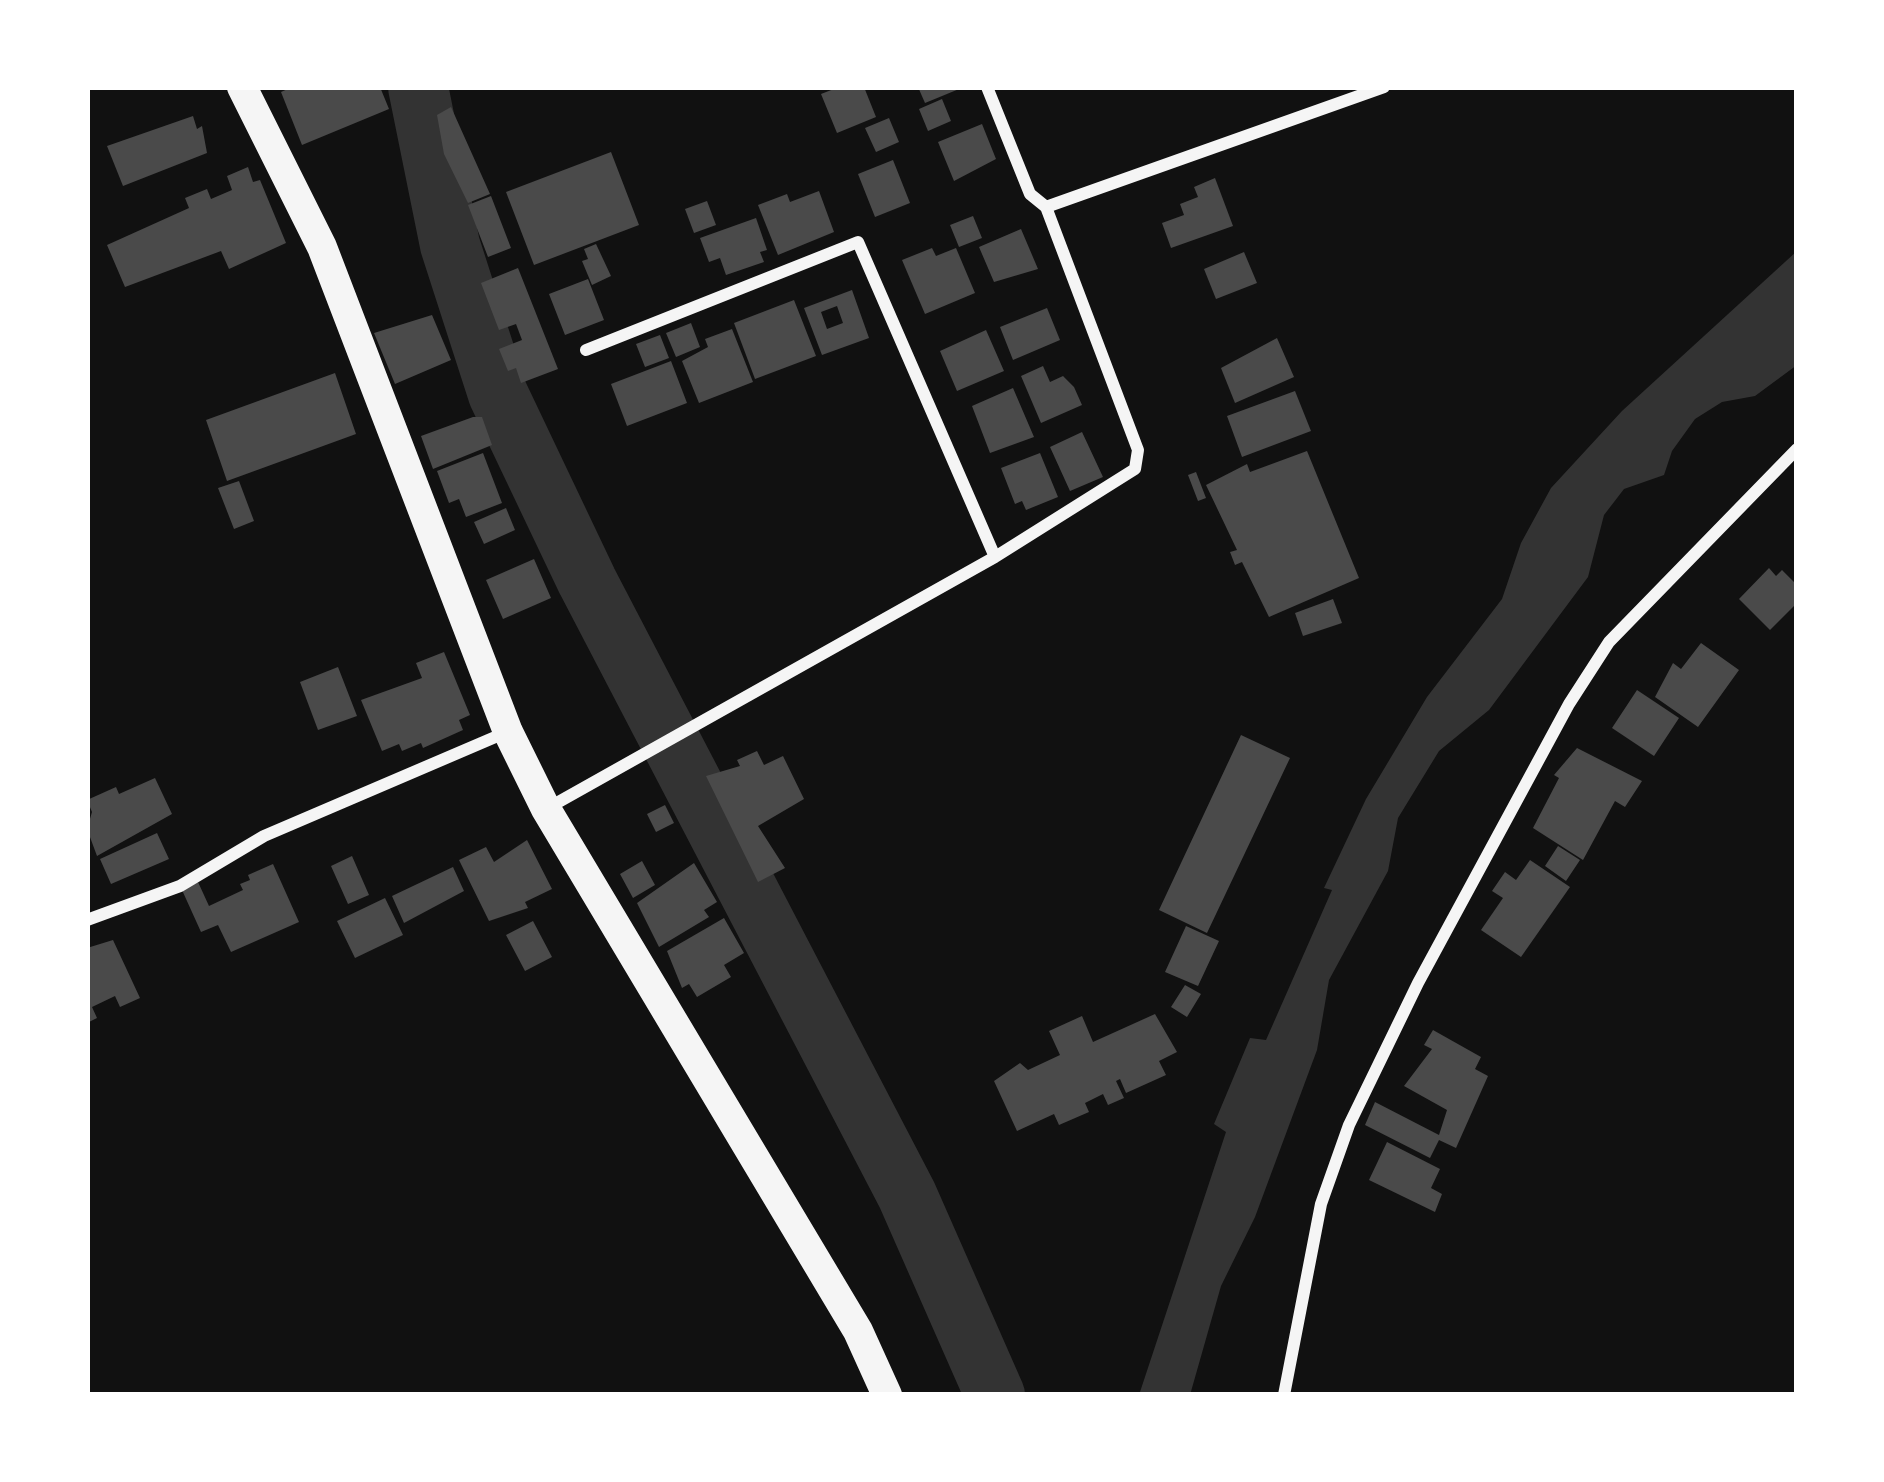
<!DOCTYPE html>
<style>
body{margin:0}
#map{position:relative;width:1884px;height:1482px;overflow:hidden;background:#111;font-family:Quicksand,sans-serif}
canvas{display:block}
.frame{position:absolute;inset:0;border:90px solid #fff;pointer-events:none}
</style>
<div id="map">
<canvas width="1884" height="1482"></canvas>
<div class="frame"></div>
</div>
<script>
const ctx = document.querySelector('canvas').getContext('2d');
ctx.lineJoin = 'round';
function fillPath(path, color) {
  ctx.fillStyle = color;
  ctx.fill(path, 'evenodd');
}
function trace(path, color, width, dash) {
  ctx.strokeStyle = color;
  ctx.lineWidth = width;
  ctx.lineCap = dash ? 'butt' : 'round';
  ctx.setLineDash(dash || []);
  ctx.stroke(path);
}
const water = new Path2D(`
 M1797,251V365L1755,396L1722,402L1695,419L1672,451L1664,475L1624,489L1604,515L1588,577L1489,710L1439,751L1398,818L1388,871L1329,980L1317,1050L1255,1217L1221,1286L1190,1395H1139L1226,1132L1214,1124L1250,1038L1266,1040L1332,890L1324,888L1366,799L1427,697L1502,599L1521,543L1551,488L1622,411Z`);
const river = new Path2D(`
 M418,87L450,245L498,394L587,581L907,1195L995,1395`);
const building = new Path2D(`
 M292,87H380L389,109L302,145L281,92Z
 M839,87H864L876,117L837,133L821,94Z
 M918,87H964L925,103Z
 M942,99L951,121L928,131L919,109Z
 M451,107L490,194L468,203L444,154L437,115Z
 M193,116L197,129L202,126L207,153L123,186L107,146Z
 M889,118L899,142L876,152L865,128Z
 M982,124L996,159L954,181L938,142Z
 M611,152L639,225L534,265L506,192Z
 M893,160L910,203L875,217L858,174Z
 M248,167L253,182L260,180L286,243L229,269L221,251L125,287L107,245L189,208L185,198L207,189L211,199L232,190L227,176Z
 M1215,178L1233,226L1171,248L1162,223L1184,215L1180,204L1198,197L1194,187Z
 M819,191L834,232L778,255L758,205L787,194L790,202Z
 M491,196L511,248L488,257L468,205Z
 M707,201L716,225L694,233L685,209Z
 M973,216L982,238L959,247L950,225Z
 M756,218L767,250L760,252L764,262L726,275L720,258L709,262L700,238Z
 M1021,229L1038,269L994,282L979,247Z
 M596,244L611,276L592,285L582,261L588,259L584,249Z
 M932,248L936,256L956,248L975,293L925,314L902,260Z
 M1244,252L1257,283L1216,299L1204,269Z
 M518,268L558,369L521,383L516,368L508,371L499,349L522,340L516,324L499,330L481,283Z
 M588,279L604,320L565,335L549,294Z
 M852,290L869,338L822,355L804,308ZM837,306L843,323L827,329L821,312Z
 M794,300L816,356L755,379L734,323Z
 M1047,308L1060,340L1013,360L1000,327Z
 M432,315L451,360L395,384L374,333Z
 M691,323L700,347L676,357L666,333Z
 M732,329L753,382L699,403L682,361L708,347L705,339Z
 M986,330L1004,371L957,391L940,351Z
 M660,335L669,358L645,367L636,344Z
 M1277,338L1294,377L1235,403L1221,368Z
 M671,361L687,403L627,426L611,384Z
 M1043,366L1050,382L1063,376L1074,387L1082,405L1041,423L1021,376Z
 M335,373L356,434L227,481L206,420Z
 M1013,388L1034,437L990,453L972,406Z
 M1295,391L1311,431L1242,457L1227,416Z
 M473,417H482L492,445L433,469L421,436Z
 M1082,432L1103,477L1070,491L1050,447Z
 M1307,451L1359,578L1269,617L1242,562L1235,565L1230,552L1237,550L1206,485L1247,464L1250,472Z
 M483,453L502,503L466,517L459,499L449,503L437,471Z
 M1040,453L1058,497L1026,510L1022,501L1015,504L1001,468Z
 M1196,472L1206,498L1198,501L1188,475Z
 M239,481L254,521L234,529L218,488Z
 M506,508L515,530L484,544L474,522Z
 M534,559L551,598L503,619L486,580Z
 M1769,568L1776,576L1782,570L1797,585V603L1770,630L1739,599Z
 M1333,599L1342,623L1303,636L1295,613Z
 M1701,643L1739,670L1698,727L1655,697L1673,663L1681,669Z
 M444,652L470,715L459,720L463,730L423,748L421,743L402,751L399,744L382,751L361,700L422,678L416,663Z
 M338,667L357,716L318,730L300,682Z
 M1637,690L1679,718L1654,756L1612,728Z
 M1241,735L1290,758L1207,933L1159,910Z
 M1577,748L1642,781L1625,807L1615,801L1583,860L1533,828L1559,778L1554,775Z
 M757,751L764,765L783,756L804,799L758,826L785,868L758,882L706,776L740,766L737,760Z
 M155,778L172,814L97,856L87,829L92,812L87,800L116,787L119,794Z
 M665,805L674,823L656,832L647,814Z
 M157,833L169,859L111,884L100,859Z
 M527,840L552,889L525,902L528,908L489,921L459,860L486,847L494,862Z
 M1558,846L1580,860L1566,881L1545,866Z
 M352,856L369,895L348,904L331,866Z
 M1530,860L1570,887L1521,957L1481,930L1503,898L1492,891L1505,872L1516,880Z
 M642,861L655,885L633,898L620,874Z
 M694,863L717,902L704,910L709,917L659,947L637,903Z
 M273,864L299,922L231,952L218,925L201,932L182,890L198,882L209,906L243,890L240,884L250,880L248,875Z
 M453,867L464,891L404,923L392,896Z
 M385,898L403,935L355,958L337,921Z
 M724,918L744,953L724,965L731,977L697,997L689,984L682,988L667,951Z
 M533,921L552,957L525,971L506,935Z
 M1186,926L1219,941L1198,986L1165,972Z
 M113,940L140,998L120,1007L115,996L92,1007L97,1018L87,1023V948Z
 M1185,985L1201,994L1187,1017L1171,1007Z
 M1155,1014L1177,1052L1159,1061L1166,1075L1126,1093L1120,1079L1116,1081L1124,1098L1108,1105L1103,1094L1085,1103L1089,1112L1059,1125L1054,1114L1017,1131L994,1081L1020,1063L1028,1070L1060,1055L1049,1031L1082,1016L1093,1042Z
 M1433,1030L1481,1057L1475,1069L1488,1076L1456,1148L1439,1140L1430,1158L1365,1125L1375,1102L1439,1135L1447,1110L1404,1086L1432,1049L1424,1045Z
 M1387,1142L1440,1169L1431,1188L1442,1194L1435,1212L1369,1180Z`);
const minor = new Path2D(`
 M987,87L1030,194L1046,207
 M586,350L858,242L995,557
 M546,809L995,557L1135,469L1138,450L1046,207L1384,87
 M87,920L180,886L264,836L507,732
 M1284,1395L1321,1204L1349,1125L1418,983L1569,704L1609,642L1797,449`);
const primary = new Path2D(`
 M242,87L322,247L508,732L546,809L858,1331L887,1395`);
fillPath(water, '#333');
trace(river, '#333', 60);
fillPath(building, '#4a4a4a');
trace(minor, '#f5f5f5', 12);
trace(primary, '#f5f5f5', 30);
</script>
